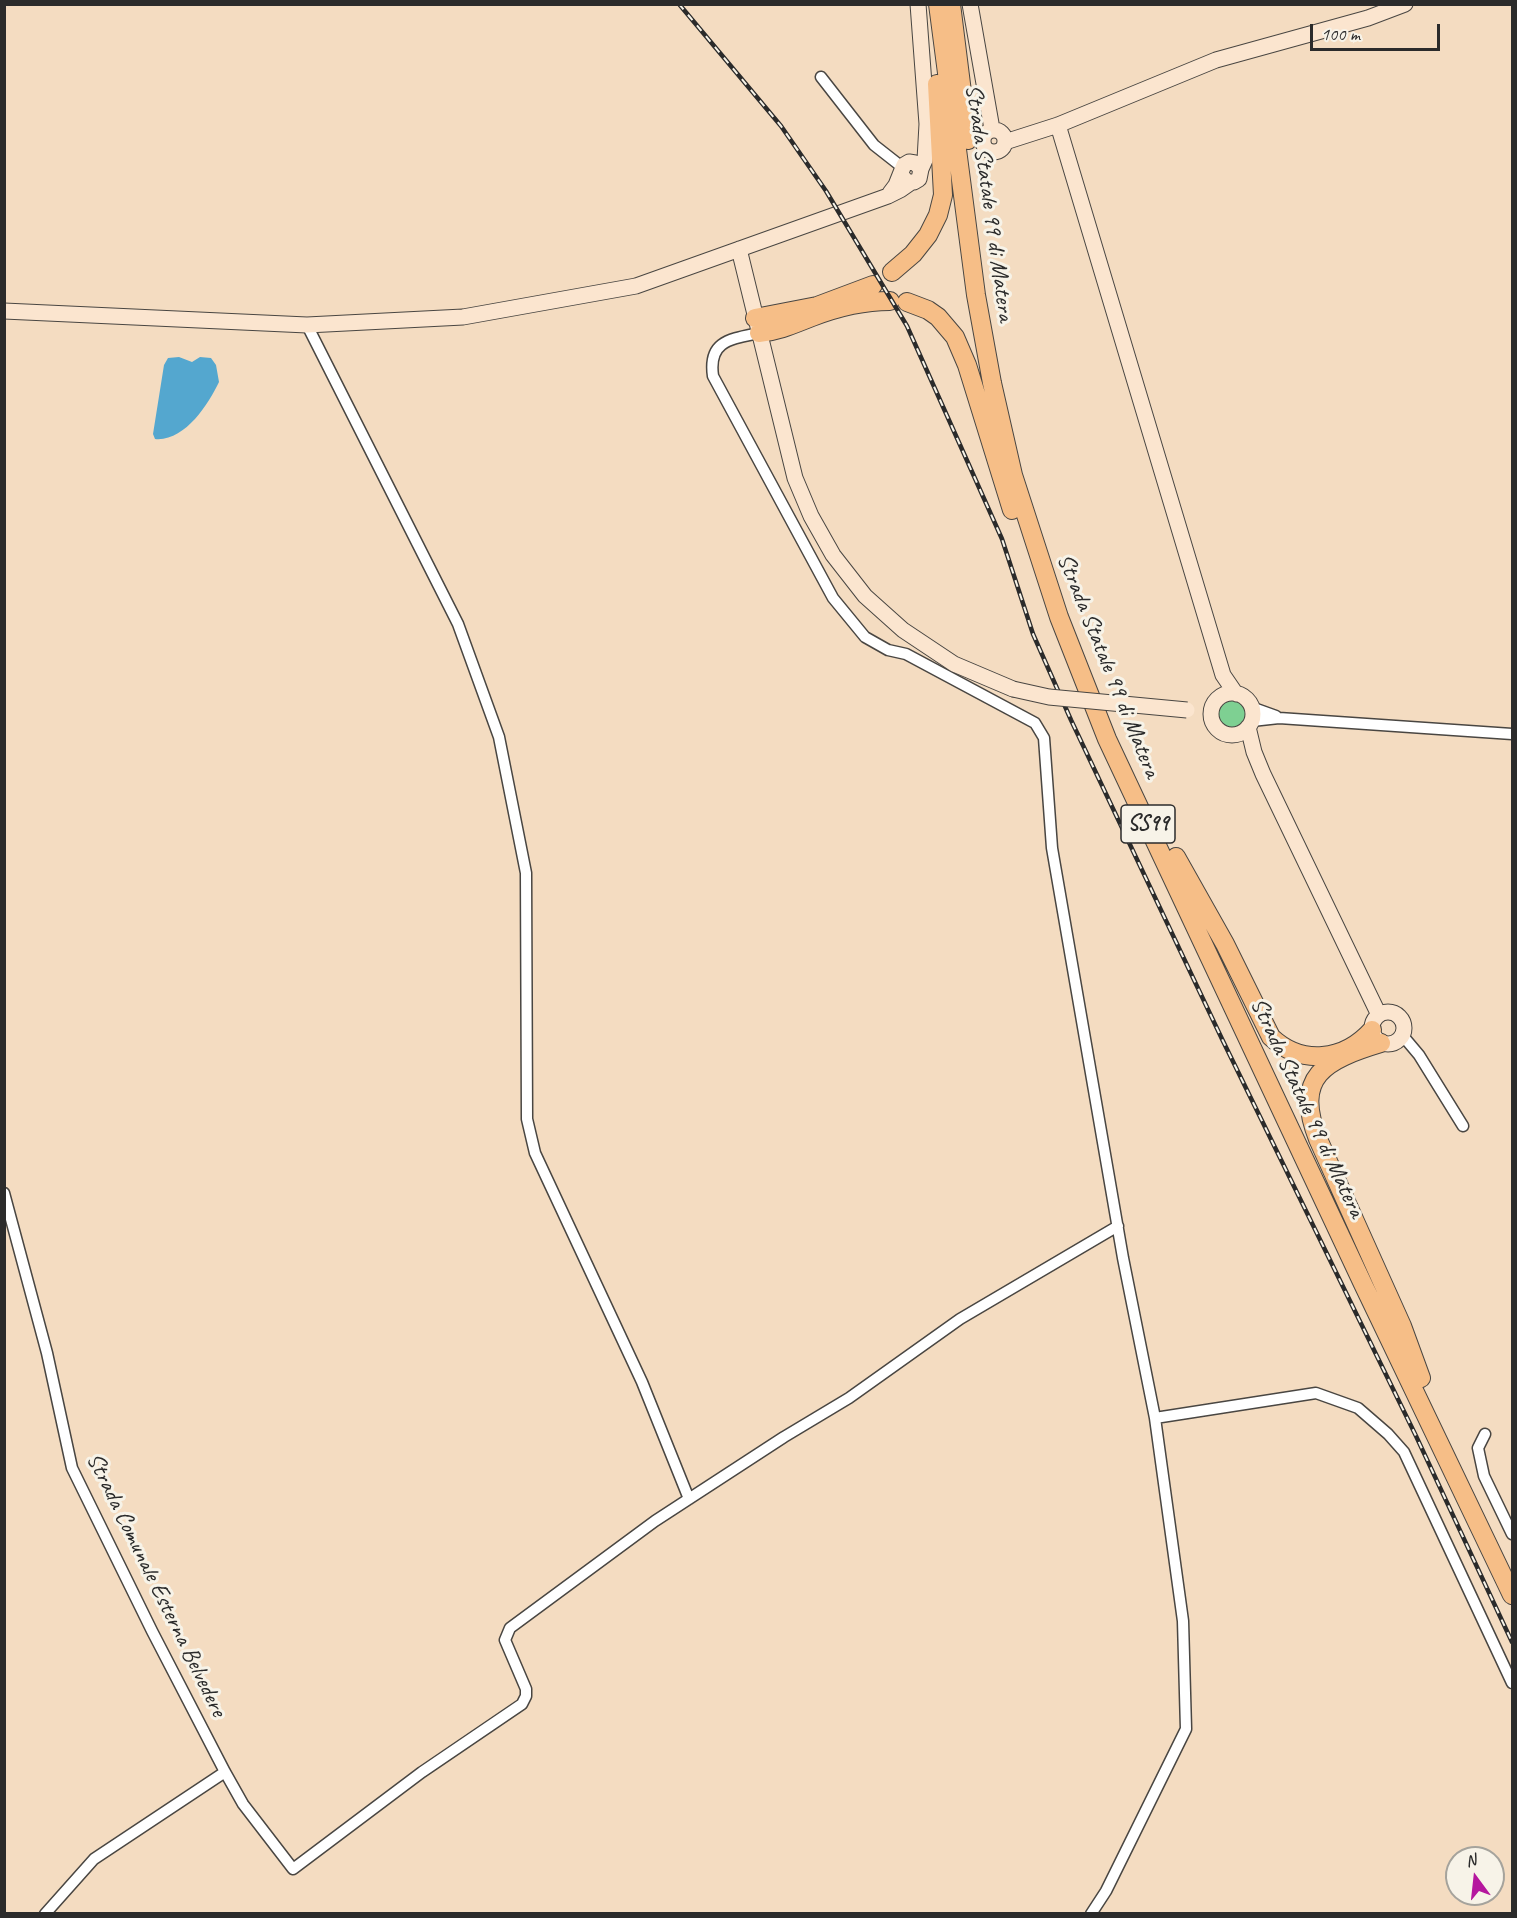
<!DOCTYPE html>
<style>
body{margin:0}
#map{position:relative;width:1517px;height:1918px;overflow:hidden;background:#f4dcc1;font-family:Caveat,sans-serif}
canvas{display:block}
.frame{position:absolute;inset:0;border:6px solid #2b2b2b;pointer-events:none}
.north{position:absolute;left:1445px;top:1846px;width:60px;height:60px;box-sizing:border-box;background:#f7f3e8;border:2px solid #a5a39c;border-radius:50%;rotate:345deg;font-size:16px;font-weight:700;line-height:24px;text-align:center;color:#2b2b2b}
.north::after{content:'';display:block;margin:auto;width:21px;height:27px;background:#b5179e;clip-path:polygon(50% 0,100% 100%,50% 72%,0 100%)}
.scale{position:absolute;left:1310px;top:24px;width:130px;height:27px;box-sizing:border-box;border:3px solid #2b2b2b;border-top:0;padding-left:8px;font-size:18px;line-height:21px;white-space:nowrap;color:#2b2b2b;-webkit-text-stroke:4px #f7f3e8;paint-order:stroke}
</style>
<div id="map">
<canvas width="1517" height="1918"></canvas>
<div class="frame"></div>
<div class="north">N</div>
<div class="scale">100 m</div>
</div>
<script>
const ctx = document.querySelector('canvas').getContext('2d');
ctx.lineJoin = 'round';
function fillPath(path, color) {
  ctx.fillStyle = color;
  ctx.fill(path, 'evenodd');
}
function trace(path, color, width, dash) {
  ctx.strokeStyle = color;
  ctx.lineWidth = width;
  ctx.lineCap = dash ? 'butt' : 'round';
  ctx.setLineDash(dash || []);
  ctx.stroke(path);
}
function label(font, color, halo, rows, align = 'center') {
  ctx.font = font + ' Caveat,sans-serif';
  ctx.lineWidth = 6;
  ctx.setLineDash([]);
  ctx.textBaseline = 'middle';
  ctx.strokeStyle = halo;
  ctx.fillStyle = color;
  for (const [text, x, y, turn = 0] of rows) {
    ctx.save();
    ctx.translate(x, y);
    ctx.rotate((+turn || 0) * Math.PI / 180);
    ctx.textAlign = isNaN(turn) ? turn : align;
    if (halo) ctx.strokeText(text, 0, 0);
    ctx.fillText(text, 0, 0);
    ctx.restore();
  }
}
const green = new Path2D(`
 M1218 714a14 14 0 1 1 28 0a14 14 0 1 1-28 0Z`);
const water = new Path2D(`
 M179,357L192,362L200,357L211,358L216,365L219,382C208,405 184,442 155,439L153,434L164,365L168,358Z`);
const street = new Path2D(`
 M821,77L874,145L902,167
 M307,325L458,624L499,737L526,873L527,1119L535,1153L642,1382L689,1499
 M759,333C730,339 708,341 713,376L833,598L865,637L888,650L906,654L1035,723L1044,738L1052,848L1123,1258L1155,1418L1183,1621L1186,1729L1106,1891L1091,1914
 M1251,707L1276,716
 M1252,721L1279,718L1512,734
 M1403,1036L1419,1055L1463,1126
 M4,1193L47,1353L72,1468L152,1631L225,1772L243,1804L293,1869L422,1772L522,1704L526,1696V1689L505,1640L510,1628L655,1521L784,1437L849,1398L960,1319L1118,1226
 M1155,1418L1316,1393L1358,1408L1388,1434L1404,1452L1512,1683
 M1485,1434L1478,1448L1484,1476L1512,1534
 M45,1914L94,1859L225,1772`);
const secondary = new Path2D(`
 M918,4L927,124L925,160L921,169
 M970,4L992,129
 M1058,125L1223,675L1236,694
 M983 141a11 11 0 1 1 22 0a11 11 0 1 1-22 0Z
 M1005,142L1058,125L1216,60L1368,18L1405,4
 M890,193L896,185L904,165L909,162L915,163L921,169L919,179L914,182H907L901,175
 M739,249L795,478L811,516L833,555L865,596L903,630L954,664L1013,689
 M4,311L307,325L463,317L636,286L888,196L900,190L910,183
 M1211 714a21 21 0 1 1 42 0a21 21 0 1 1-42 0Z
 M1248,727L1254,752L1263,774L1379,1015
 M1372 1028a16 16 0 1 1 32 0a16 16 0 1 1-32 0Z`);
const highway = new Path2D(`
 M938,4L976,295L992,383L1013,475L1059,617L1107,739L1363,1284L1512,1595
 M951,4L968,140
 M892,272L913,254L928,235L938,215L943,195L937,84
 M907,302L928,310L938,317L955,337L967,365L1012,510
 M755,318L817,306L873,285
 M759,333C779,331 794,324 812,317C838,307 863,301 890,301
 M1176,857L1225,944L1271,1037C1302,1066 1344,1061 1372,1030
 M1381,1043C1325,1060 1293,1076 1318,1139L1402,1326L1421,1378`);
const rail = new Path2D(`
 M679,4L781,126L826,191L907,326L1002,539L1033,634L1071,720L1222,1039L1416,1436L1512,1642`);
const secondaryBridge = new Path2D(`
 M1013,689L1049,697L1187,710`);
const shields = [
 [1148,824,54]
];
const shieldNames = [
 ["SS99",1148,824]
];
const streetNames = [
 ["Strada Statale 99 di Matera",989,203,82],
 ["Strada Statale 99 di Matera",1108,666,68],
 ["Strada Statale 99 di Matera",1307,1108,65],
 ["Strada Comunale Esterna Belvedere",156,1585,64]
];
fillPath(green, '#7ed092');
fillPath(water, '#54a7cf');
trace(street, '#494642', 13);
trace(secondary, '#494642', 17);
trace(highway, '#494642', 20);
trace(street, '#fff', 10);
trace(secondary, '#fbe5cf', 15);
trace(highway, '#f6be87', 18);
trace(rail, '#2b2b2b', 4.5);
trace(rail, '#f7f3e8', 2, [7]);
trace(secondaryBridge, '#494642', 17, []);
trace(secondaryBridge, '#fbe5cf', 15);
for (const [x, y, w] of shields) {
  const box = new Path2D();
  box.roundRect(x - w / 2, y - 19, w, 38, 4.5);
  ctx.fillStyle = '#f7f3e8';
  ctx.fill(box);
  trace(box, '#2b2b2b', 1.5);
}
label('bold 22px', '#2b2b2b', null, shieldNames);
label('24px', '#2b2b2b', '#f7f3e8', streetNames);
</script>
